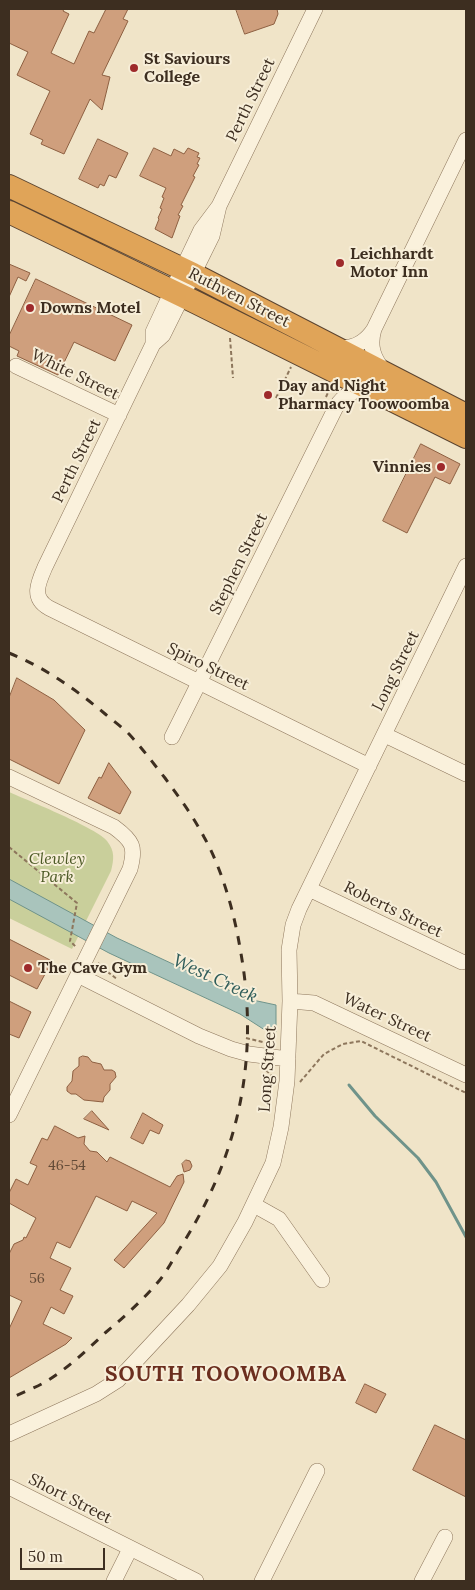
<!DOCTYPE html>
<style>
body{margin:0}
#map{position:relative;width:475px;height:1590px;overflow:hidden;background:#f0e4c8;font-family:Lora,serif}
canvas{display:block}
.frame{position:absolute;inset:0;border:10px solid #3d2e20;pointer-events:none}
.scale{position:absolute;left:20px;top:1548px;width:85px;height:22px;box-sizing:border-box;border:2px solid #3d2e20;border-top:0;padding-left:6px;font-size:15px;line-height:18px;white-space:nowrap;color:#3d2e20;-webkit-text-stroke:4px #f7eed8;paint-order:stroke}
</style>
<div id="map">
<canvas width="475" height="1590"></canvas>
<div class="frame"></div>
<div class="scale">50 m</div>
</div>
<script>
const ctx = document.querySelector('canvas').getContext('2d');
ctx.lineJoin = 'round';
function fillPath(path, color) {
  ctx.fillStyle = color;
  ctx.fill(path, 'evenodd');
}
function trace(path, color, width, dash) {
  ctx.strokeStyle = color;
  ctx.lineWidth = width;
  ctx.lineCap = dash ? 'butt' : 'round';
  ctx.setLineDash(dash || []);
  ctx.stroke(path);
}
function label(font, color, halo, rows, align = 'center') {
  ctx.font = font + ' Lora,serif';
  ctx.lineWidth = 4;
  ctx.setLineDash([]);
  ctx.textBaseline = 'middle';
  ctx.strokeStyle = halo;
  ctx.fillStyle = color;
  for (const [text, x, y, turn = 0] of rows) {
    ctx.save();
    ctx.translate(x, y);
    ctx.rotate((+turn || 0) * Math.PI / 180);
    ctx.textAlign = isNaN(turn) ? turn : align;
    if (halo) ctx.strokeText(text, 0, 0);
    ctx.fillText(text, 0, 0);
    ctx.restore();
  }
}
const green = new Path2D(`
 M9,792C27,800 99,829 107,841C115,851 114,859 111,871L72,949L9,918Z`);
const water = new Path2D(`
 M9,879L117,938L248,999L276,1005V1032L271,1034L240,1014L109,953L9,899Z`);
const stream = new Path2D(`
 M349,1085L375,1116L418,1158L436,1182L466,1237`);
const building = new Path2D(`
 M9,9H64L63,11L69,14L51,53L74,64L89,31L94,33L106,9H128L123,19L128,21L102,75L110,77L102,110L90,99L64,154L41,144L43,140L30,134L50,91L17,75L28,52L9,43Z
 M236,9H277L278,14L274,24L245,34Z
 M98,139L128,153L116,178L109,175L104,186L100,184L98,188L79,179Z
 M154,148L171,156L174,149L184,154L188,148L199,153L197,157L200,158L197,164L199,165L193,176L195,177L181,205L183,206L178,215L180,216L172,238L155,229L159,219L158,218L162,209L160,208L164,198L162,197L166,188L140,176Z
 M9,264L30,273L26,281L18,277L9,297Z
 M36,279L132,325L115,361L74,342L58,375L17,356L19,351L9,346V336Z
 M421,444L460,464L450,484L435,477L407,533L383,521Z
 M17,678L54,700L85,730L59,784L9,759V698Z
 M109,763L131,792L120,814L88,798L99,777L101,778Z
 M9,939L52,961L37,989L9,975Z
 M9,1001L31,1012L19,1038L9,1034Z
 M83,1056L88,1057L92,1062L101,1064L104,1070H112L115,1072L116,1077L110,1084V1090L104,1097L103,1102L84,1100L76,1094H71L67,1091V1087L72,1081L73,1071L79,1066V1058Z
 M92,1111L109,1130L84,1119Z
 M143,1113L163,1125L159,1134L150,1130L143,1144L131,1138Z
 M55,1126L78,1138L85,1136L84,1144L90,1151L97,1152L107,1162L110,1157L170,1187L177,1176L183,1174L184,1182L164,1223L124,1268L114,1260L157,1213L132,1201L127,1211L96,1196L70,1248L57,1242L50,1258L71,1268L60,1290L73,1296L64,1314L51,1307L43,1324L72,1338L66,1344L9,1378V1329L22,1301L9,1295V1254L14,1244L23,1240L24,1237L26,1238L36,1218L9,1203V1193L16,1179L28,1185L37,1166L30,1163L42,1138L47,1140Z
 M186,1160L190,1161L192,1166L190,1170L184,1172L182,1164Z
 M365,1384L386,1394L376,1413L356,1403Z
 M435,1425L466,1440V1497L413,1470Z`);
const path = new Path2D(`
 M230,338L233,378
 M326,397L330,388
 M276,398L291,367
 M9,847L77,903L70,941L76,947
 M98,963L109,973L117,979
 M246,1038L267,1043
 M266,1070L273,1077
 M300,1082L324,1054L343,1044L361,1041L466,1093`);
const minor = new Path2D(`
 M219,206L212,236L163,335L153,344L45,567C38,583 31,598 49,608L369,766
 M153,344V332L172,291L201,230L219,206L315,9
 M335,347C352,350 365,343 374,329
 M16,366L119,415
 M384,371C373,358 369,346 374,329L466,140
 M385,735L466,774
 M172,737L336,407C344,394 355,389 369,389
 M9,777L114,827C133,841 136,847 130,869L9,1115
 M309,889L462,962
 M78,975L199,1036L231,1049L249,1054L288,1059
 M290,1001L314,1003L466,1075
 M254,1205L279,1219L322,1280
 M9,1434L96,1394L118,1380L188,1305L220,1266L245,1222L273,1163L281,1127L287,1081L290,1001L289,950L293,925L299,909L466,566
 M9,1487L196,1581
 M114,1581L130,1549
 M262,1581L317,1471
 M422,1581L445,1537`);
const highway = new Path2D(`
 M9,186L193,274L466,415
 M9,212L197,303L466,437`);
const rail = new Path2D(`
 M9,653C44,667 75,689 104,713C112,720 122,727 129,734C142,748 153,763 165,778C179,797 193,816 204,837C222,869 234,912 240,948C260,1055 240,1153 182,1245C174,1257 168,1270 159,1281C143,1300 124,1317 105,1333C87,1350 68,1368 47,1381C35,1388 21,1393 9,1399`);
const markers = [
 [134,68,5,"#9e2a2b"],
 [340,263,5,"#9e2a2b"],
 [30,308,5,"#9e2a2b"],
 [268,395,5,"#9e2a2b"],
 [441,467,5,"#9e2a2b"],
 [28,968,5,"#9e2a2b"]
];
const numberNames = [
 ["46-54",67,1166],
 ["56",37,1279]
];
const poiNames = [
 ["St Saviours",144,59],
 ["College",144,77],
 ["Leichhardt",350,254],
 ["Motor Inn",350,272],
 ["Downs Motel",40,308],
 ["Day and Night",278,386],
 ["Pharmacy Toowoomba",278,404],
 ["Vinnies",431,467,"right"],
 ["The Cave Gym",38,968]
];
const streetNames = [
 ["Perth Street",251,100,-64],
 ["Ruthven Street",239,298,27],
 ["White Street",75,375,26],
 ["Perth Street",77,461,-64],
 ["Stephen Street",239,564,-64],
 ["Spiro Street",208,667,26],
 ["Long Street",396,671,-64],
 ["Roberts Street",393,910,26],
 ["Water Street",387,1018,25],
 ["Long Street",268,1069,-86],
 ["Short Street",70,1499,27]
];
const parkNames = [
 ["Clewley",57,859],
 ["Park",57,877]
];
const waterNames = [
 ["West Creek",215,979,25]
];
const districtNames = [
 ["SOUTH TOOWOOMBA",226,1375]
];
fillPath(green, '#c9cf9b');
fillPath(water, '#a9c4bc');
trace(water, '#6f938a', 1);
trace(stream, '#6f938a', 3);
fillPath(building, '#cf9f7d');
trace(building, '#8d5f41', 1);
trace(minor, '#8d765c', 16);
trace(highway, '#5b4430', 24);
trace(path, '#8d765c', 2, [4, 2.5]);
trace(minor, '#faf1dc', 15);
trace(highway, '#e0a458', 22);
trace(rail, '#3d2e20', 3, [9, 9]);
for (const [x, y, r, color] of markers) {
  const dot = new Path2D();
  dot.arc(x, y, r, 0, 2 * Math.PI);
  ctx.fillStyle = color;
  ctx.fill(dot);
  trace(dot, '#f7eed8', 2);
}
label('14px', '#624a37', null, numberNames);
label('bold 16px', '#3d2e20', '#f7eed8', poiNames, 'left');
label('16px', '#3d2e20', '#f7eed8', streetNames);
label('italic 16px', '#4d5a26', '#f7eed8', parkNames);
label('italic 18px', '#2f5d5a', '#f7eed8', waterNames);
ctx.letterSpacing = '1px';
label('bold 21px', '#6b2e1e', '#f7eed8', districtNames);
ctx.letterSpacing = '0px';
</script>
